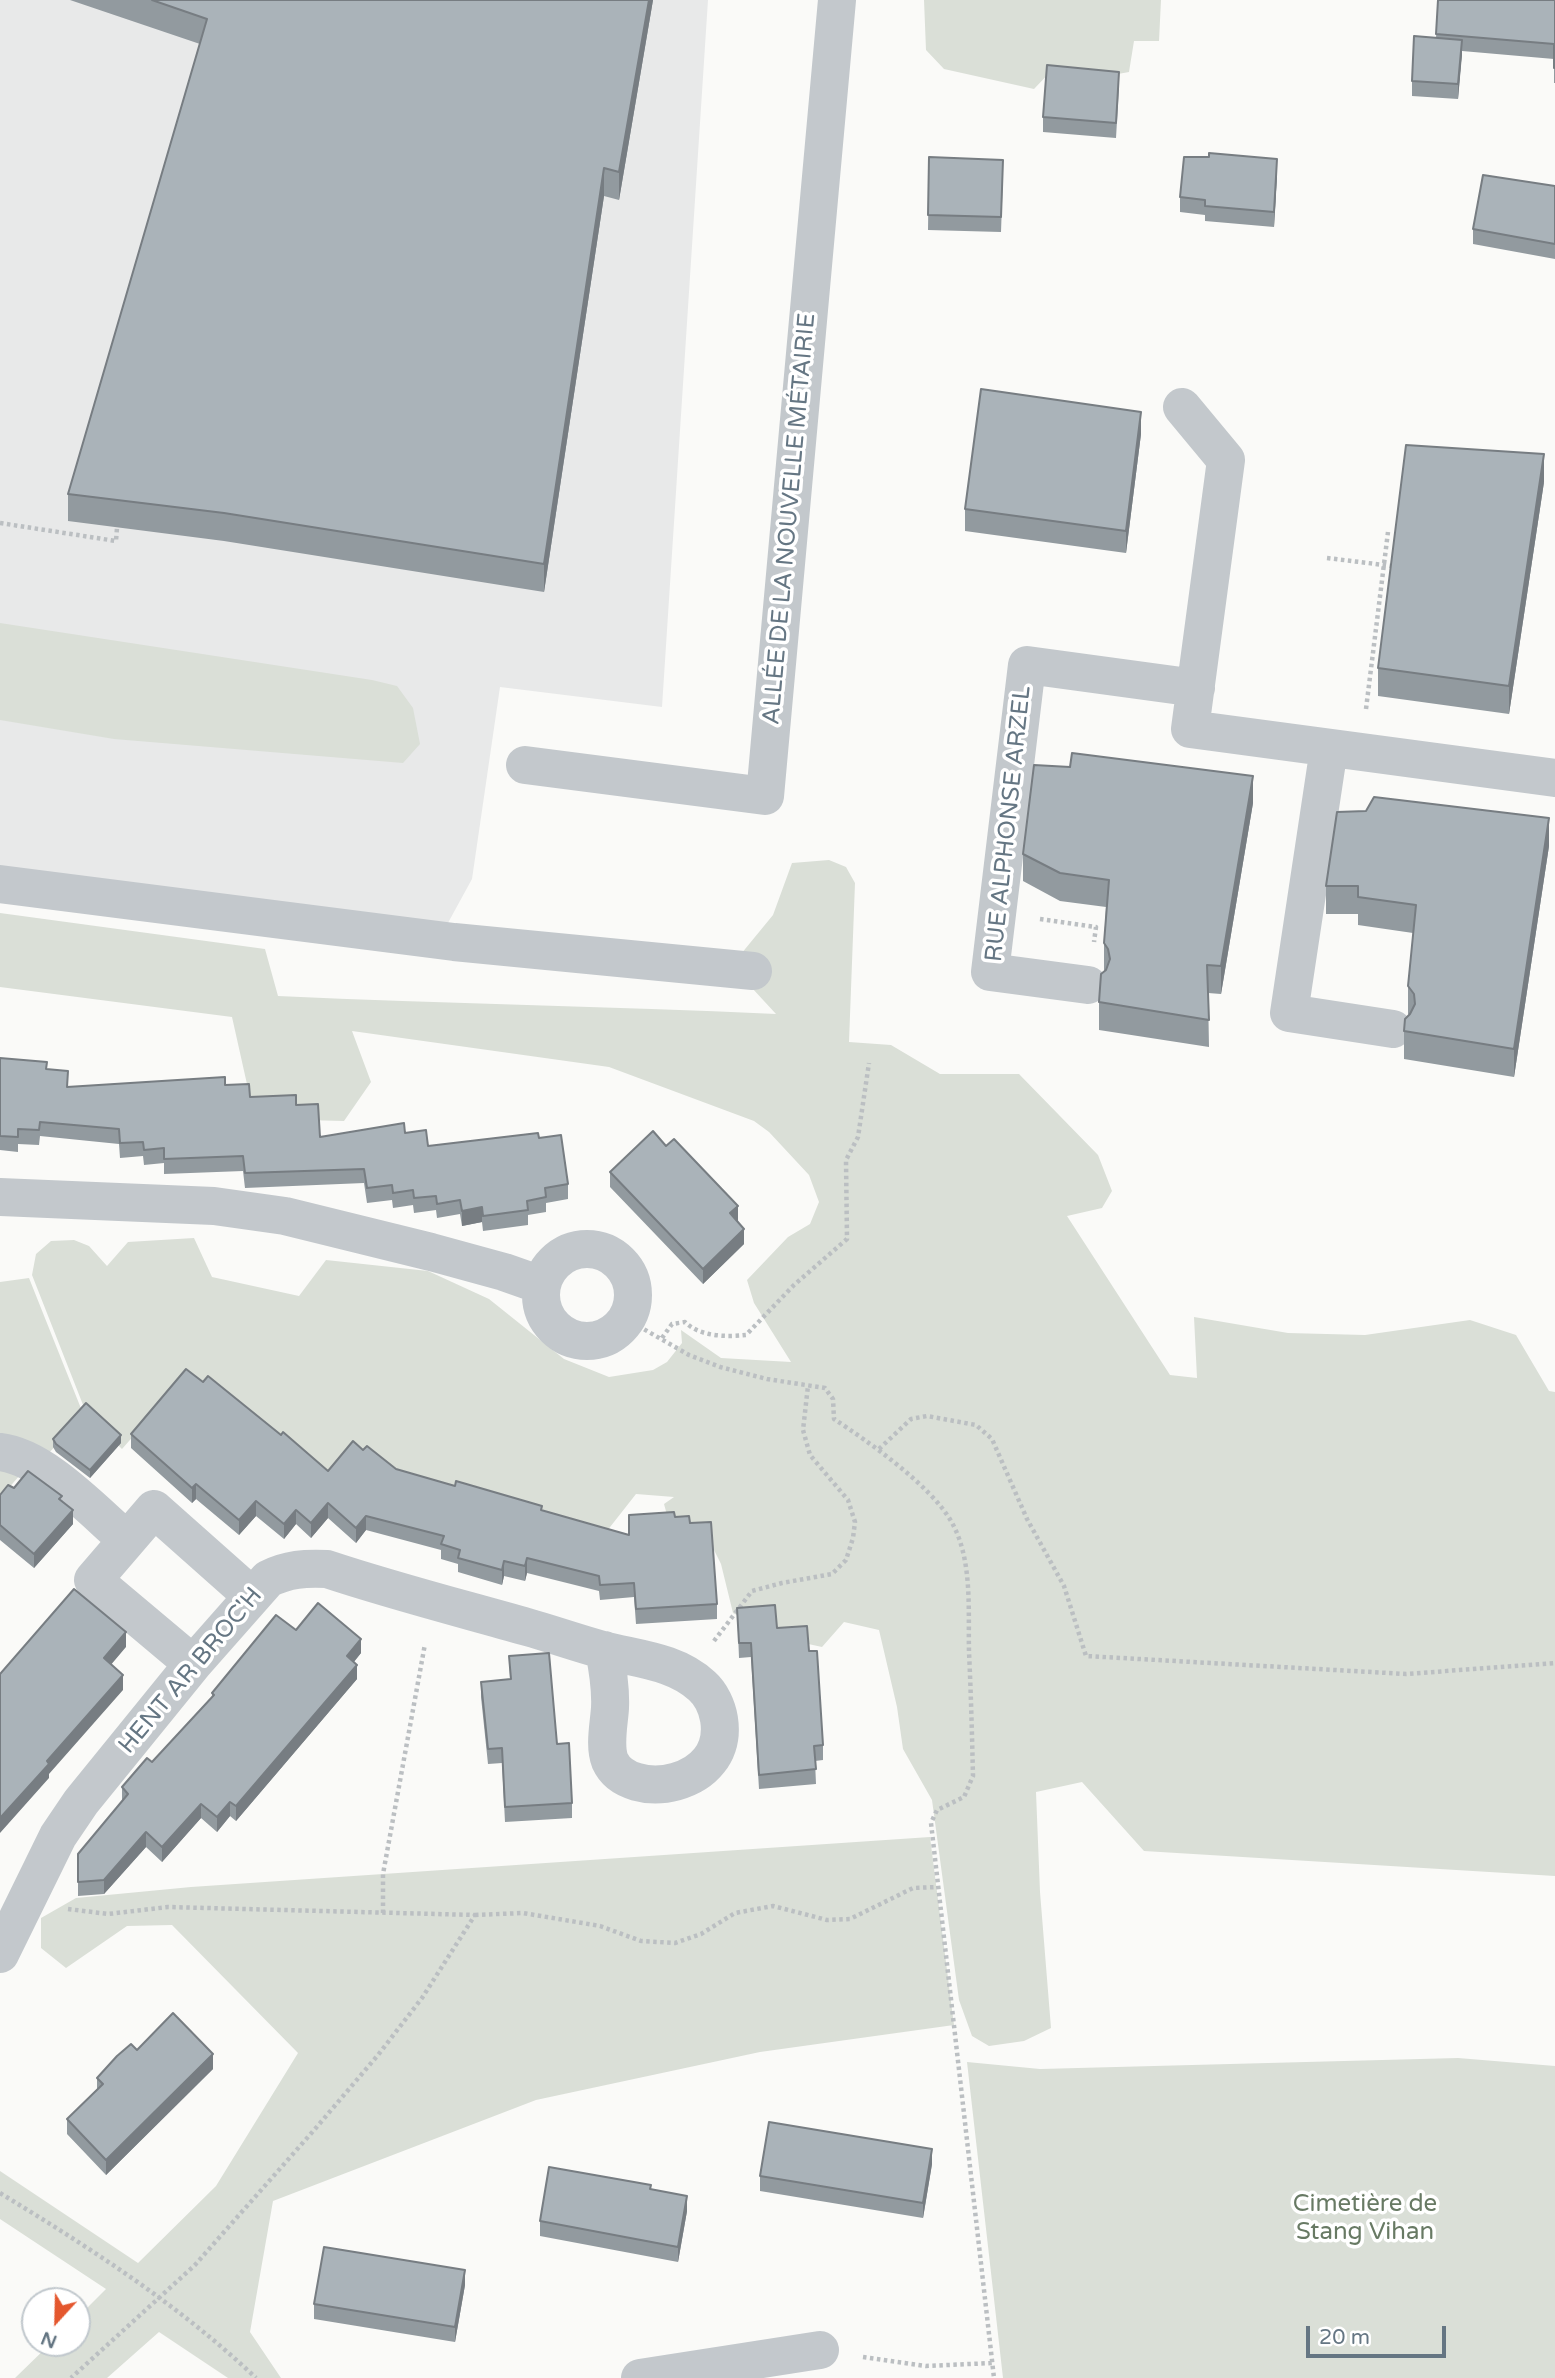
<!DOCTYPE html>
<meta charset="utf-8">
<style>
body{margin:0}
#map{position:relative;width:1555px;height:2378px;overflow:hidden;background:#fafaf8;font-family:"Varela Round",sans-serif}
canvas{display:block}
.north{position:absolute;left:21px;top:2287px;width:70px;height:70px;box-sizing:border-box;background:#fff;border:2px solid #c1c8cd;border-radius:50%;rotate:202deg;font-size:19px;font-weight:700;line-height:28px;text-align:center;color:#657683}
.north::after{content:'';display:block;margin:auto;width:24px;height:32px;background:#e4572e;clip-path:polygon(50% 0,100% 100%,50% 72%,0 100%)}
.scale{position:absolute;left:1306px;top:2326px;width:140px;height:32px;box-sizing:border-box;border:4px solid #657683;border-top:0;padding-left:9px;font-size:21px;line-height:24px;white-space:nowrap;color:#657683;-webkit-text-stroke:5px #fff;paint-order:stroke}
</style>
<div id="map">
<canvas width="1555" height="2378"></canvas>
<div class="north">N</div>
<div class="scale">20 m</div>
</div>
<script>
const ctx = document.querySelector('canvas').getContext('2d');
ctx.lineJoin = 'round';
function fillPath(path, color) {
  ctx.fillStyle = color;
  ctx.fill(path, 'evenodd');
}
function trace(path, color, width, dash) {
  ctx.strokeStyle = color;
  ctx.lineWidth = width;
  ctx.lineCap = dash ? 'butt' : 'round';
  ctx.setLineDash(dash || []);
  ctx.stroke(path);
}
function label(font, color, halo, rows, align = 'center') {
  ctx.font = font + ' "Varela Round",sans-serif';
  ctx.lineWidth = 7;
  ctx.setLineDash([]);
  ctx.textBaseline = 'middle';
  ctx.strokeStyle = halo;
  ctx.fillStyle = color;
  for (const [text, x, y, turn = 0] of rows) {
    ctx.save();
    ctx.translate(x, y);
    ctx.rotate((+turn || 0) * Math.PI / 180);
    ctx.textAlign = isNaN(turn) ? turn : align;
    if (halo) ctx.strokeText(text, 0, 0);
    ctx.fillText(text, 0, 0);
    ctx.restore();
  }
}
const built = new Path2D(`
 M0,0H708L662,707L500,687L472,879L443,932L0,870Z`);
const green = new Path2D(`
 M924,0H1161L1159,41H1134L1129,72L1107,76L1055,67L1034,89L944,69L926,50Z
 M0,623L372,680L397,686L413,708L420,744L403,763L114,739L0,720Z
 M829,860L846,867L855,883L849,1042L891,1045L940,1074H1019L1098,1155L1112,1191L1102,1208L1067,1216L1170,1375L1197,1378L1194,1317L1288,1333L1365,1335L1470,1320L1516,1335L1549,1391L1555,1392V1876L1144,1851L1082,1782L1036,1792L1040,1892L1051,2028L1024,2041L989,2046L972,2036L959,2000L932,1800L903,1749L897,1707L879,1630L844,1622L822,1647L781,1638L733,1613L721,1564L711,1544L670,1526L664,1504L674,1497L636,1494L603,1536L322,1484L165,1400L122,1449L87,1415L32,1275L36,1254L51,1241L74,1240L89,1246L107,1266L128,1242L194,1238L212,1277L299,1296L326,1260L428,1271L489,1299L564,1359L609,1377L653,1370L667,1362L682,1343L681,1330L721,1358L791,1362L754,1303L747,1280L788,1237L810,1224L819,1202L809,1175L769,1132L754,1121L609,1067L352,1031L371,1082L344,1121L304,1120L253,1111L232,1017L0,987V913L265,949L278,996C444,1004 610,1006 776,1014L752,988L741,954L773,915L792,863Z
 M29,1278L84,1416L45,1457L27,1467L0,1498V1282Z
 M930,1837L954,2025L760,2052L536,2100L273,2201L250,2332L281,2378H228L159,2332L107,2378H15L51,2343H77V2318L106,2289L0,2219V2171L138,2263L216,2186L298,2053L172,1925L127,1926L66,1968L41,1948V1918L76,1898L191,1887Z
 M1458,2058L1555,2066V2378H1003L967,2062L1040,2069Z`);
const path = new Path2D(`
 M0,523L116,541L117,528
 M1327,558L1392,566
 M1366,709L1388,532
 M1040,919L1096,927L1094,942
 M626,1319L689,1355L720,1367L767,1379L825,1388L833,1399L834,1419C869,1442 930,1485 951,1521C973,1559 968,1610 969,1652C971,1694 972,1735 973,1776L964,1797L937,1810L931,1823L994,2378
 M662,1338L672,1324L685,1322C700,1337 727,1337 746,1335L794,1285L847,1239L846,1160L858,1137L869,1063
 M879,1449L911,1419L927,1416L976,1425L992,1439L1027,1519L1064,1586L1086,1656L1406,1674L1555,1663
 M714,1641L752,1591L782,1583L832,1574L846,1560L853,1538L855,1522L848,1500L810,1455L803,1430L808,1386
 M68,1909L108,1914L168,1907L475,1915L422,1998L378,2055L315,2129L195,2265L71,2378
 M383,1913V1874L425,1644
 M475,1915L523,1913L600,1926L641,1941L675,1943L701,1934L735,1913L773,1906L827,1920L850,1919L913,1888L937,1887
 M0,2193C90,2248 179,2305 256,2378
 M863,2357L926,2366L992,2363`);
const minor = new Path2D(`
 M1182,407L1226,460L1190,729L1555,778
 M1329,748L1289,1013L1393,1029
 M525,765L765,796L837,0
 M0,884L454,942L753,971
 M1088,985L990,972L1027,665L1196,688
 M0,1197L214,1206L285,1216L431,1252L504,1272L541,1285
 M541 1295a46 46 0 1 1 92 0a46 46 0 1 1-92 0Z
 M0,1452C44,1457 94,1512 127,1540
 M193,1664L93,1580L154,1509L252,1596
 M0,1954L58,1836L81,1802L193,1664L268,1579C288,1569 305,1568 327,1569C393,1591 460,1608 527,1627C552,1634 577,1643 603,1650C637,1659 675,1661 702,1686C711,1694 717,1707 719,1719C730,1788 629,1803 610,1761C604,1746 609,1724 610,1708C611,1688 608,1670 604,1650
 M640,2378L820,2350`);
const wall = new Path2D(`
 M70,0H653L619,200L604,196L544,592L224,541L68,521V494L200,44Z
 M1438,0H1555V83H1554V59L1462,51L1458,99L1412,96V81L1436,38Z
 M1119,87L1116,138L1043,132V117Z
 M929,157L1003,175L1001,232L928,230Z
 M1277,174L1274,227L1205,221V215L1180,212V197Z
 M1555,186V259L1473,244V229Z
 M1141,434L1126,553L965,531V509Z
 M1544,482L1509,714L1378,696V668Z
 M1253,803L1221,994L1208,993L1209,1047L1099,1030V1002L1104,971V943L1106,907L1060,901L1023,881V854Z
 M1549,846L1514,1077L1404,1059V1031L1409,1015L1408,1014V986L1413,933L1358,925V914H1326V886Z
 M0,1058L47,1069L68,1087L225,1085L250,1097L296,1105L320,1137L405,1133L428,1146L539,1138L568,1184V1199L546,1203V1212L528,1215V1225L483,1231L482,1222L462,1226L460,1214L437,1218L436,1210L414,1213L413,1205L393,1208L392,1200L367,1203L364,1183L245,1188L243,1171L164,1174V1163L144,1165L143,1156L120,1158L119,1144L40,1136L39,1145L18,1144V1152L0,1150Z
 M610,1172L738,1221L744,1244L703,1284L610,1187Z
 M203,1382L328,1471L363,1450L396,1469L629,1535L675,1517L690,1523L717,1604V1619L636,1624L634,1597L600,1600L599,1591L527,1573L525,1581L504,1576L502,1585L458,1572V1564L441,1559V1550L366,1530L356,1543L328,1518L311,1538L296,1524L284,1539L256,1516L239,1535L196,1499L192,1503L131,1448V1434Z
 M53,1439L121,1443L90,1478L56,1452L53,1447Z
 M14,1488L62,1500L73,1524L34,1568L0,1540V1495Z
 M737,1608L777,1628L809,1651L823,1745V1760L815,1761L816,1784L759,1789L751,1657L739,1658Z
 M296,1630L361,1653L354,1662L357,1679L236,1821L230,1816L217,1832L201,1818L162,1862L146,1847L104,1894L78,1896V1854L122,1802V1787L152,1762L212,1698V1693Z
 M509,1656L557,1744L572,1803V1818L505,1822L502,1763L488,1764L481,1697V1682L510,1679Z
 M137,2050L213,2069L106,2175L67,2134V2119L97,2089V2078Z
 M932,2164L923,2218L760,2191V2176Z
 M651,2190L687,2211L678,2262L540,2236V2221Z
 M465,2285L455,2342L314,2319V2304Z`);
const shadedWall = new Path2D(`
 M649,0H653L619,200V172Z
 M1462,40V55L1458,99V84Z
 M1277,159V174L1274,227V212Z
 M604,168V196L544,592V564Z
 M1141,412V434L1126,553V531Z
 M1544,454V482L1509,714V686Z
 M1253,776V803L1221,994V966Z
 M1549,818V846L1514,1077V1049Z
 M738,1206V1221L730,1228V1213Z
 M482,1207V1222L462,1226V1211Z
 M744,1229V1244L703,1284V1269Z
 M121,1435V1443L90,1478V1470Z
 M196,1484V1499L192,1503V1488Z
 M256,1501V1516L239,1535V1520Z
 M328,1503V1518L311,1538V1523Z
 M73,1510V1524L34,1568V1554Z
 M296,1510V1524L284,1539V1524Z
 M366,1516V1530L356,1543V1528Z
 M527,1558V1573L525,1581V1566Z
 M504,1561V1576L502,1585V1570Z
 M126,1632V1647L104,1673V1658Z
 M361,1639V1653L347,1670V1656Z
 M357,1665V1679L236,1821V1806Z
 M123,1675V1690L49,1774V1778L0,1833V1818L47,1761Z
 M230,1802V1816L217,1832V1817Z
 M201,1804V1818L162,1862V1847Z
 M146,1832V1847L104,1894V1880Z
 M213,2054V2069L106,2175V2160Z
 M932,2149V2164L923,2218V2203Z
 M687,2196V2211L678,2262V2247Z
 M465,2270V2285L455,2342V2327Z`);
const building = new Path2D(`
 M152,0H649L619,172L604,168L544,564L224,513L68,494L207,19Z
 M1438,0H1555V68H1554V44L1436,34Z
 M1414,36L1462,40L1458,84L1412,81Z
 M1047,65L1119,72L1116,123L1043,117Z
 M1209,153L1277,159L1274,212L1205,206V200L1180,197L1184,157H1209Z
 M929,157L1003,160L1001,217L928,215Z
 M1483,175L1555,186V244L1473,229Z
 M981,389L1141,412L1126,531L965,509Z
 M1406,445L1544,454L1509,686L1378,668Z
 M1072,753L1253,776L1221,966L1207,965L1209,1020L1099,1002L1101,974L1106,970L1110,959L1108,949L1104,943L1109,880L1060,873L1023,854L1034,765L1070,767Z
 M1374,797L1549,818L1514,1049L1404,1031L1405,1019L1410,1014L1415,1004L1414,994L1408,986L1416,905L1358,897V886H1326L1337,812L1366,811Z
 M0,1058L47,1062L46,1069L68,1071L67,1087L225,1077V1085L249,1084L250,1097L296,1095V1105L318,1104L320,1137L404,1123L405,1133L426,1130L428,1146L538,1133L539,1138L561,1135L568,1184L545,1188L546,1197L527,1201L528,1210L483,1216L482,1207L462,1211L460,1200L437,1204L436,1196L414,1198L413,1190L393,1193L392,1185L367,1188L364,1169L245,1173L243,1156L164,1159V1148L144,1150L143,1142L120,1143L119,1129L40,1122L39,1130L18,1129V1137L0,1136Z
 M653,1131L666,1146L674,1139L738,1206L730,1213L744,1229L703,1269L610,1172Z
 M186,1369L203,1382L208,1376L281,1435L283,1432L328,1471L353,1441L363,1450L367,1446L396,1469L455,1486L456,1481L542,1506L541,1510L629,1535V1515L674,1512L675,1517L689,1516L690,1523L711,1522L717,1604L636,1609L634,1583L600,1585L599,1576L527,1558L525,1566L504,1561L502,1570L458,1558L460,1550L441,1544L444,1536L366,1516L356,1528L328,1503L311,1523L296,1510L284,1524L256,1501L239,1520L196,1484L192,1488L131,1434Z
 M86,1403L121,1435L90,1470L56,1444L53,1439Z
 M28,1471L62,1496L59,1499L73,1510L34,1554L0,1525V1495L8,1485L14,1488Z
 M74,1589L126,1632L104,1658L123,1675L47,1761L49,1764L0,1818V1674Z
 M318,1603L361,1639L347,1656L357,1665L236,1806L230,1802L217,1817L201,1804L162,1847L146,1832L104,1880L78,1882V1854L128,1794L122,1787L147,1758L152,1762L214,1695L212,1693L276,1615L296,1630Z
 M775,1605L777,1628L807,1626L809,1651H817L823,1745L814,1746L816,1769L759,1775L751,1643H739L737,1608Z
 M549,1653L557,1744L569,1743L572,1803L505,1807L502,1748L488,1749L481,1682L511,1679L509,1656Z
 M173,2013L213,2054L106,2160L67,2119L103,2084L97,2078L117,2056L131,2044L137,2050Z
 M769,2122L932,2149L923,2203L760,2176Z
 M549,2167L651,2185L650,2189L687,2196L678,2247L540,2221Z
 M324,2247L465,2270L455,2327L314,2304Z`);
const streetNames = [
 ["ALLÉE DE LA NOUVELLE MÉTAIRIE",790,519,-85],
 ["RUE ALPHONSE ARZEL",1009,824,-84],
 ["HENT AR BROC'H",191,1671,-50]
];
const parkNames = [
 ["Cimetière de",1365,2205],
 ["Stang Vihan",1365,2233]
];
fillPath(built, '#e8e9e9');
fillPath(green, '#dadfd7');
trace(path, '#bbbfc2', 4.5, [3.5, 3.5]);
trace(minor, '#c3c8cc', 38);
fillPath(wall, '#929a9f');
fillPath(shadedWall, '#777d82');
fillPath(building, '#aab3b9');
trace(building, '#777d82', 2);
label('24px', '#657683', '#fff', streetNames);
label('24px', '#687a64', '#fff', parkNames);
</script>
